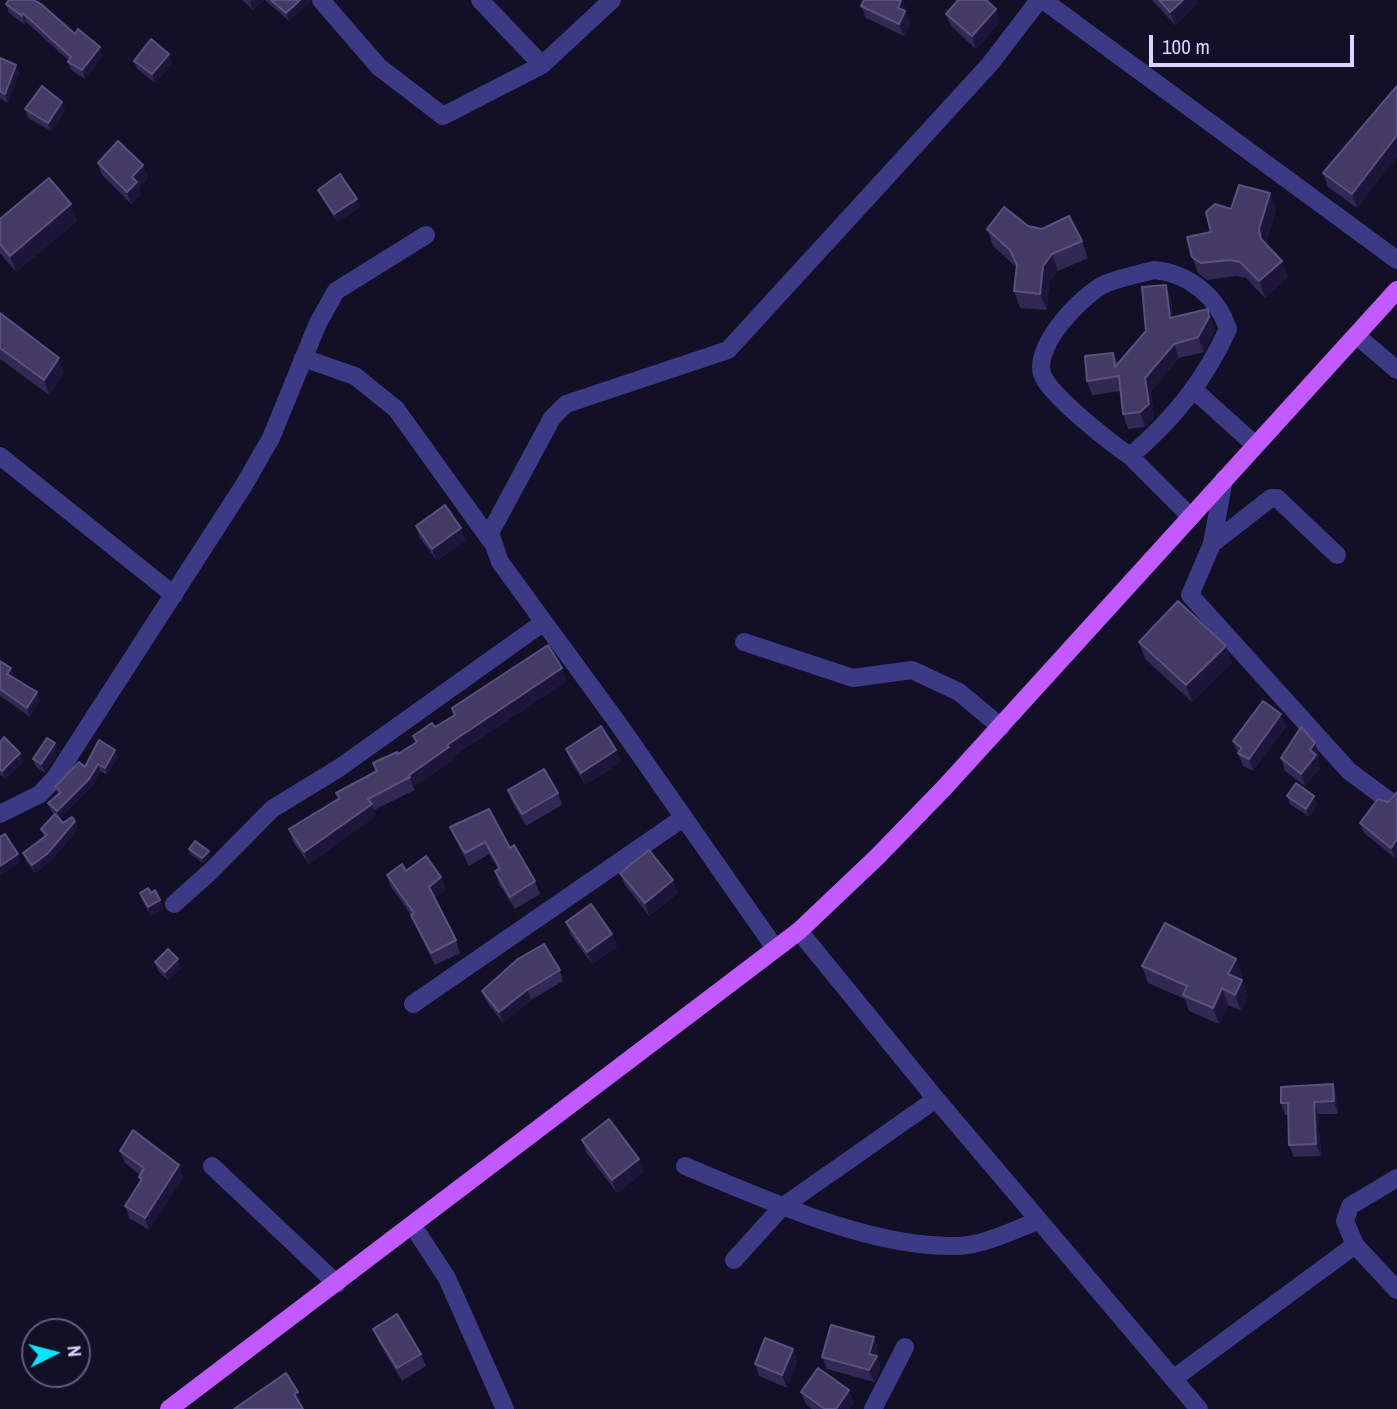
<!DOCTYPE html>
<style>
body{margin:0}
#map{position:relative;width:1397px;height:1409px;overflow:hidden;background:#130f26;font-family:"Archivo Narrow",sans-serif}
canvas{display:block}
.north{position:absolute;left:21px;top:1318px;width:70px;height:70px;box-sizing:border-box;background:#130f26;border:2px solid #625e7d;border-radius:50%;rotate:84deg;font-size:19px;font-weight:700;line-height:28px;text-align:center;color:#d9d4ff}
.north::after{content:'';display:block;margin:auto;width:24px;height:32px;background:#00e5ff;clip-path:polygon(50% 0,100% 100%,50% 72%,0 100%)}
.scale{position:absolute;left:1149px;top:35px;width:205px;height:32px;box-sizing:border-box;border:4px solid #d9d4ff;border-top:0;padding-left:9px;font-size:21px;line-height:24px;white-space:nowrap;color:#d9d4ff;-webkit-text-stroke:5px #130f26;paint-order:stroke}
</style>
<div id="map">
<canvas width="1397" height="1409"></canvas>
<div class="north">N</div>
<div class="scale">100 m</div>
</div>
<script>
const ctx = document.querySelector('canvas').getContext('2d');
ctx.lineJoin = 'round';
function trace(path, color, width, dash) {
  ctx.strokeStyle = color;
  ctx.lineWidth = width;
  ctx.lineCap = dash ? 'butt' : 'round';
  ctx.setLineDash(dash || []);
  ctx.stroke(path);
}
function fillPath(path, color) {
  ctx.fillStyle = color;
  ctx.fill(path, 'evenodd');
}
const minor = new Path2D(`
 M321,0L379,67L443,116L542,65L612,0
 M480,0L542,65
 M1043,0L1397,260
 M1154,270C1188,273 1217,296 1228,329C1206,378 1171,422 1130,456C1108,441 1058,401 1045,380C1026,352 1082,294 1107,283C1122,277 1139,274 1154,270Z
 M1357,336L1397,370
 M303,358L355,376L396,409L491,541
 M1194,390L1254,444
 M0,456L174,595
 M1130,456L1191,517
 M1224,479L1212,544L1190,595L1349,771L1388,800
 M1212,544L1271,498H1277L1337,555
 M744,642L853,678L912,670L959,692L1001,727
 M0,814L40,794L55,778L244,485L271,438L318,323L336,291L426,235
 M174,904L211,871L272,809L339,768L544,622
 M799,931L936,1099L1199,1409
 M775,948L617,722L500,562L490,533L552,418L566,404L728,350L990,64L1039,0
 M413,1004L683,818
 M212,1166L337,1284
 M685,1166C764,1199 870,1248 956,1246C983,1246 1013,1230 1038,1221
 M1397,1178L1350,1206L1345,1221L1355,1245L1397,1290
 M413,1226L447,1278L505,1409
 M734,1260L782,1207L936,1099
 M1173,1379L1355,1245
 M873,1409L905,1347`);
const major = new Path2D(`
 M169,1409L799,931L877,857L945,787L1397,290`);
const wall = new Path2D(`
 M242,0H264L253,10Z
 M265,0H310V2L289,21Z
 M864,0H902L910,24L904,36L866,18L861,6Z
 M1152,0H1196L1197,3L1175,25Z
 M6,4L75,34L103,55L85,79L71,70L68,62L69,61L26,22L25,25L9,13Z
 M996,9L1000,22L976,49L951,26L946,14Z
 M169,54L172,63L155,83L137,69L134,61Z
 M0,58L16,65L19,73L8,103L0,98Z
 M1397,86V156L1357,208L1328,187L1323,173Z
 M62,102L65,110L51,131L28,118L25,109Z
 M98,163L143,165L148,178L139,187L141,195L131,204L102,175Z
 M318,190L361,207L337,222L322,198Z
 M1270,193L1276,209L1266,244L1288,277L1265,298L1246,278L1236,276L1207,280L1198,273L1192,257L1211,232L1231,209Z
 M0,219L77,221L16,272L0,253Z
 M1028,226L1042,229L1082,241L1088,258L1058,271L1049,282L1047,310L1020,308L1014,291L1016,267L993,246L987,229Z
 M1171,299L1173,317L1213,324L1214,331L1204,352L1179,358L1151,392L1154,418L1145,427L1128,429L1123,414L1121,391L1092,395L1087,381L1113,353L1118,364L1146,331Z
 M0,313L64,373L49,395L0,359Z
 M416,526L466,540L437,561L420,538Z
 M1139,642L1232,663L1192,702L1145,659Z
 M0,661L11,668L14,677L37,692L40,700L30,717L0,696Z
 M567,681L452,757L453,760L413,787L415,790L374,810L376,816L309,864L293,842L289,829L338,799L336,793L376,772L373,763L398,754L416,742L413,736L435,727L454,716L452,708Z
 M1281,714L1286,727L1253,771L1243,766L1233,741Z
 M0,742L20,753L23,762L5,779L1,775L0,776Z
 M1315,743L1319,755L1317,759L1320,768L1305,786L1285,771L1281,758Z
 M566,749L616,750L621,762L586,785L571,762Z
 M115,750L118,757L107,775L100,771L92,786L59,819L63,823L78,829L50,862L35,873L26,861L23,853L44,837L41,829L55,815L51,811L48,803L58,794L55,787L85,767Z
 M58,752L45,773L36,767L33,759Z
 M508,790L558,793L562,805L526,826L512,802Z
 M1397,792V855L1395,858L1364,833L1360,823L1388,802Z
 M1287,796H1314L1317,805L1309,817L1290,804Z
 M450,827L510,848L535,881L540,894L515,909L499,884L495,871L498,869L489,854L469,866L455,839Z
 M189,849L210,856L203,863L190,854Z
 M406,871L441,877L446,890L434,898L456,940L460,953L435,965L416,927L412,916L391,887L387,875Z
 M620,873L678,893L649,916L625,885Z
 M140,893H151L160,900L163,908L151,916L143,902Z
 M566,922L612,934L617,947L592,964L570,934Z
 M1236,959L1242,976L1240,980H1242L1248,997L1241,1011L1228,1005L1219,1024L1189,1011L1185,999L1148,983L1142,966Z
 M155,962L181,968L168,980L158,971Z
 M560,970L563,981L531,1000L503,1023L486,1001L482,991Z
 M1337,1096L1338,1114H1318L1321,1156L1294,1157L1289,1145V1115H1285L1281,1103Z
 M582,1140L639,1159L644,1172L617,1193L586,1152Z
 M120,1151L183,1177L149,1230L129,1218L125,1206L140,1181L139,1177L140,1175L125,1163Z
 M373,1329L421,1354L426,1366L402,1381L378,1341Z
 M874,1337L878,1350L877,1356L881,1368L874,1382L827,1369L822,1357Z
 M793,1349L797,1362L787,1388L759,1376L755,1364Z
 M801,1392L854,1403L849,1409H812L806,1404Z`);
const shadedWall = new Path2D(`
 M253,0H264L253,10L250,2Z
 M300,0H310V2L289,21L286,13Z
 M901,0H902L907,11L906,13L910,24L904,36L899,24L898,8Z
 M1183,0H1196L1197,3L1175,25L1170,12Z
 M996,9L1000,22L976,49L972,36Z
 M23,13L26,22L25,25L22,16Z
 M100,47L103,55L85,79L82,70Z
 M169,54L172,63L155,83L152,74Z
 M16,65L19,73L8,103L5,94Z
 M62,102L65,110L51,131L48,123Z
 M1397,135V156L1357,208L1352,194Z
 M143,165L148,178L139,187L141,195L131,204L127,192L132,177Z
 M1270,193L1276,209L1265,246L1261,239L1259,229Z
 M357,199L361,207L337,222L334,214Z
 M71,204L77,221L16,272L10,256Z
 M1052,254L1058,271L1049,282L1047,310L1040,294L1043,266Z
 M1282,261L1288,277L1265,298L1259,281Z
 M1166,285L1171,299L1175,332L1170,318Z
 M1208,309L1213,324L1214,331L1204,352L1198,337Z
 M1174,344L1179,358L1151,392L1154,418L1145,427L1140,412L1145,378Z
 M59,358L64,373L49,395L44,380Z
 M461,528L466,540L437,561L432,549Z
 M1226,646L1232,663L1192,702L1186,685Z
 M11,668L14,677L10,682L7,674Z
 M562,668L567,681L452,757L453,760L413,787L409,775L447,745Z
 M37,692L40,700L30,717L27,708Z
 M1281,714L1286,727L1253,771L1249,759Z
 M55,743L58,752L45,773L41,764Z
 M1315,743L1319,755L1317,759L1320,768L1305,786L1301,774L1310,750Z
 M115,750L118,757L107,775L105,768Z
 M616,750L621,762L586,785L581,773Z
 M20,753L23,762L5,779L2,771Z
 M98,764L100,771L92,786L59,819L57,811Z
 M1314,796L1317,805L1309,817L1306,809Z
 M372,804L376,816L309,864L304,852Z
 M75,821L78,829L50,862L35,873L32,865Z
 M1397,839V855L1395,858L1391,848Z
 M209,851L210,856L203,863L202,858Z
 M18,854L21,862L0,875V866Z
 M441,877L446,890L433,899L429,887Z
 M673,880L678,893L649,916L645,903Z
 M160,900L163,908L151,916L148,907Z
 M612,934L617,947L592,964L587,952Z
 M178,959L181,968L168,980L165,972Z
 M1236,959L1242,976L1234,991L1228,974Z
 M1242,980L1248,997L1241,1011L1235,995Z
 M1222,988L1228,1005L1219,1024L1213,1008Z
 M527,990L531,1000L503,1023L499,1012Z
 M1333,1084L1337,1096L1338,1114L1334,1101Z
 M1314,1102L1318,1114L1321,1156L1316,1144Z
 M639,1159L644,1172L617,1193L612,1180Z
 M179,1165L183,1177L149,1230L145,1218Z
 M874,1337L878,1350L877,1356L881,1368L874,1382L869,1370V1354Z
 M793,1349L797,1362L787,1388L782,1375Z
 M849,1390L854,1403L849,1409H836Z
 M298,1392L301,1400L297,1402L294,1394Z`);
const building = new Path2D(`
 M9,0H34L41,4L75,34L78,29L100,47L82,70L68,62L71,57L23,13L22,16L6,4Z
 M271,0H300L286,13Z
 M864,0H901L898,8L905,11L899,24L861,6Z
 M958,0H986L996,9L972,36L946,14Z
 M1159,0H1183L1170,12Z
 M151,39L169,54L152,74L134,61Z
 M0,58L16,65L5,94L0,91Z
 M42,86L62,102L48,123L25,109Z
 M1397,86V135L1352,194L1323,173Z
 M118,141L143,165L132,177L137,182L127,192L98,163Z
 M340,174L357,199L334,214L318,190Z
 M49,178L71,204L10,256L0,244V219Z
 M1239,185L1270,193L1259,229L1261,239L1282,261L1259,281L1240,262L1230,260L1201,263L1192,257L1187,237L1211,232L1206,212L1215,204L1231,209Z
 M1004,207L1028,226L1042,229L1069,216L1082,241L1052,254L1043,266L1040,294L1014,291L1017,265L1010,250L987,229Z
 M1166,285L1170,318L1208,309L1209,317L1198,337L1174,344L1145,378L1149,404L1140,412L1123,414L1119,376L1087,381L1085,356L1113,353L1115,367L1146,331L1142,287Z
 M0,313L59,358L44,380L0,348Z
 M445,505L461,528L432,549L416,526Z
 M1178,601L1226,646L1186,685L1139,642Z
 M548,645L562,668L447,745L449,747L409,775L410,777L368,799L372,804L304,852L289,829L340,798L336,793L377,771L373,763L397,752L398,754L417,742L413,736L432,723L435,727L455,715L452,708Z
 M0,661L11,668L7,674L37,692L27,708L0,689Z
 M1263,701L1281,714L1249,759L1238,753L1242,748L1233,741Z
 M601,726L616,750L581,773L566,749Z
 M1301,727L1315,743L1310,750L1316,755L1301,774L1281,758Z
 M4,737L20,753L2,771L0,769V742Z
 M47,738L55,743L41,764L33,759Z
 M99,740L115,750L105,768L98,764L89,779L57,811L48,803L61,792L55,787L79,762L85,767Z
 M544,769L558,793L522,814L508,790Z
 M1296,783L1314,796L1306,809L1287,796Z
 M1397,792V839L1391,848L1360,823L1378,799L1388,802Z
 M489,809L510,848L514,845L535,881L510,897L495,871L500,868L485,842L465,853L450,827Z
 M55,814L63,823L72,817L75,821L47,854L32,865L23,853L47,835L41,829Z
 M5,834L18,854L0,866V837Z
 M195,841L209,851L202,858L189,849Z
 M649,850L673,880L645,903L620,873Z
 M426,856L441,877L429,887L456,940L431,953L411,915L414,913L387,875L402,864L406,871Z
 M148,888L151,893L155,890L160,900L148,907L140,893Z
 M591,904L612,934L587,952L566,922Z
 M1165,923L1236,959L1228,974L1242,980L1235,995L1222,988L1213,1008L1183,995L1187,986L1142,966Z
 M544,944L560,970L527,990L499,1012L482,991L518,959Z
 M168,949L178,959L165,972L155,962Z
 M1333,1084L1334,1101L1314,1102L1316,1144L1289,1145L1288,1103H1281V1087Z
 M609,1119L639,1159L612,1180L582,1140Z
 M133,1130L179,1165L145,1218L125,1206L142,1179L139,1177L144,1168L120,1151Z
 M397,1314L421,1354L397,1368L373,1329Z
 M831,1325L874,1337L869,1354L877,1356L869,1370L822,1357Z
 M765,1338L793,1349L782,1375L755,1364Z
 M818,1368L849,1390L836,1409H825L801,1392Z
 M286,1373L298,1392L294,1394L303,1409H234Z`);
trace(minor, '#3d3a85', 18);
trace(major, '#c25bff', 18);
fillPath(wall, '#312854');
fillPath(shadedWall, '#1d163a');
fillPath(building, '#433a66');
trace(building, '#5a527e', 2);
</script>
